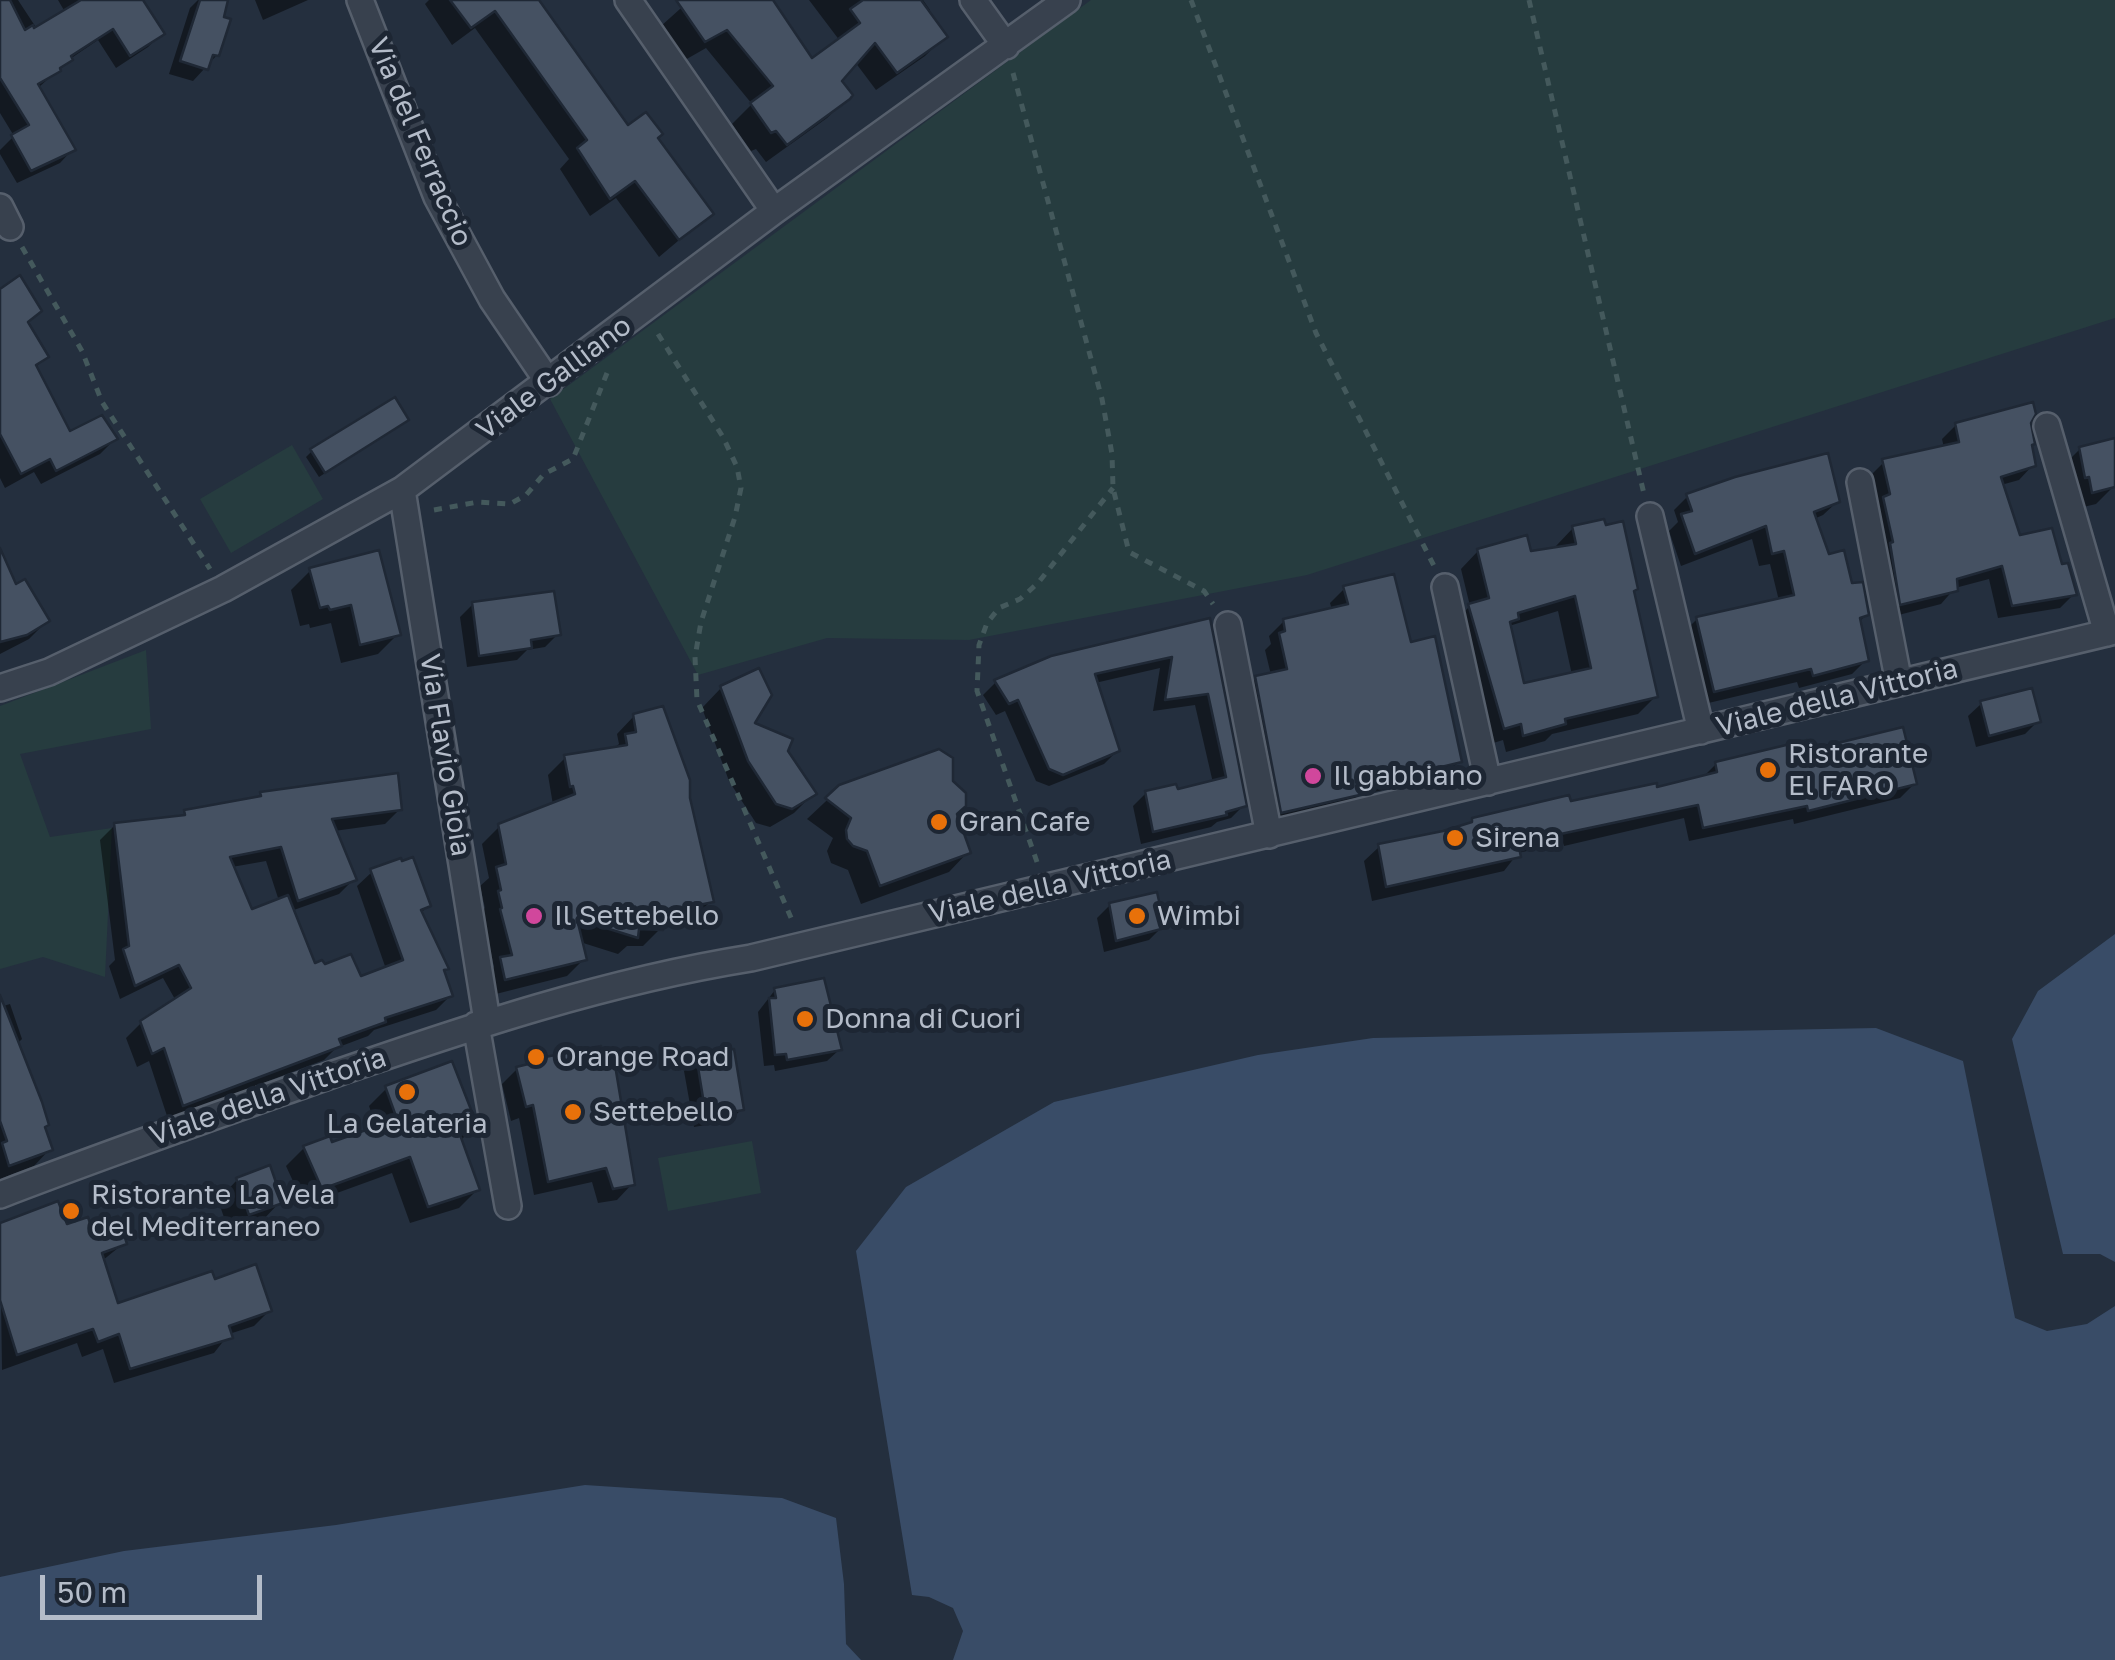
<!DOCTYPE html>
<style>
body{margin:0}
#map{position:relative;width:2115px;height:1660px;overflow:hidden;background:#242f3e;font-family:"Golos Text",sans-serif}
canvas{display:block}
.scale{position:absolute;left:40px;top:1575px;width:222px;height:45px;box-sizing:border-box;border:5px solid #b4bcc9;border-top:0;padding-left:12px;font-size:30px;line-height:35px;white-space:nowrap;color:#b4bcc9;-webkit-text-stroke:8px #1d2633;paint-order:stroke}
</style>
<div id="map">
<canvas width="2115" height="1660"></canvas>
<div class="scale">50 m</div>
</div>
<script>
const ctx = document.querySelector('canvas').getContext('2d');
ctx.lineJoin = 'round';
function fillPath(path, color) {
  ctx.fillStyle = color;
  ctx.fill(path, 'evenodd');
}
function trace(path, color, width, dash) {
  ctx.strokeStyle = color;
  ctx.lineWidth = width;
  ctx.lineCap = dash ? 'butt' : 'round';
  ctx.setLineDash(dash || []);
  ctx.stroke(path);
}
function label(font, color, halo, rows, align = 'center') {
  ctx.font = font + ' "Golos Text",sans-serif';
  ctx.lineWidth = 10;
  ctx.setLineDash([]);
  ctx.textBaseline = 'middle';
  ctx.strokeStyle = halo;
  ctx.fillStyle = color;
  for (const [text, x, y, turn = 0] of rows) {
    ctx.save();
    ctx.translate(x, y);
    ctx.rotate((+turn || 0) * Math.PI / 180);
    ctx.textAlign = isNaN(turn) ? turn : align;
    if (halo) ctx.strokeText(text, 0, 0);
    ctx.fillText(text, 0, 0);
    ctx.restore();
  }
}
const green = new Path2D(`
 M1091,0H2115V318L1307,575L969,640L827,638L698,675L550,399Z
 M292,445L323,499L231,553L200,499Z
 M146,650L151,729L20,754L50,837L112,828L105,977L43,957L0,969V706Z
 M752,1141L761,1193L668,1211L658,1158Z`);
const water = new Path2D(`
 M2115,934V1262L2100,1254H2063L2012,1039L2038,991Z
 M1876,1028L1963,1061L2015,1318L2047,1331L2087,1324L2115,1306V1660H953L963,1631L953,1608L929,1597L912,1595L856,1251L906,1187L1054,1102L1258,1055L1373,1038Z
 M585,1485L782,1498L836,1518L844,1584L846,1644L861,1660H0V1577L124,1551L336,1525Z`);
const shadow = new Path2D(`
 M0,0H18L37,29L65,12L58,0H130L161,34L148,47L116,68L98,40L70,59L38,88L73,149L60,163L17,183L0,154V150L14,136L0,113Z
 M198,0H217V55L193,81L169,74L190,8Z
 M255,0H308L263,20Z
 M429,0H536L627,128L655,138L710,214L659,257L616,198L590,216L560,169L569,159L475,28L452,45L425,4Z
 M690,0H770L811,62L840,41L809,0H923L930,10L927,13L944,37L925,56L876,90L855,62L839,81L848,98L827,118L766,162L756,149L751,151L732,124L752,104L706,48L685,60L661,26Z
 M0,292L26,323L46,357L35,368L69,434L115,439L100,454L41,484L34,472L5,488L0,478Z
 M2028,423L2033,465L2019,480L2001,485L2018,538L2061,567L2074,594L2060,608L1998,618L1989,579L1955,588L1941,604L1887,618L1870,476L1884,462L1944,448L1942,439L1956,425Z
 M401,425L319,477L306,457L312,451Z
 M2115,441L2114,486L2096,504L2075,509L2062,467L2080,449Z
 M1688,496L1838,501L1823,515L1814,519L1827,557L1850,586L1867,614L1858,623L1866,660L1852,674L1799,688L1797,682L1700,705L1683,633L1697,619L1779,601L1770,564L1759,566L1752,539L1681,566L1669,531L1678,522L1674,510Z
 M1573,528L1632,592L1656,696L1638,714L1552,734L1545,741L1506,752L1503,740L1487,745L1452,624L1470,606L1461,569L1478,551L1529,553L1557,550L1556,546ZM1558,611L1572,675L1522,686L1509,626Z
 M311,570L398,634L378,654L341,663L331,623L310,628L309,624L300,626L291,590Z
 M0,583L15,587L47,621L29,639L0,654Z
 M1345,588L1409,644L1460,761L1445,775L1358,796L1346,808L1267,826L1241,693L1256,679L1271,675L1265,650L1271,644L1269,636L1284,621L1332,610L1330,603Z
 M473,604L558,634L545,647L527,650L517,660L467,667L460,617Z
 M1208,621L1244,805L1231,818L1217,822L1211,827L1141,844L1133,806L1146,793L1176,792L1213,783L1195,705L1153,711L1160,668L1095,683L1117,751L1104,764L1049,786L1036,781L1005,711L996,715L983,695L995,683L1052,659Z
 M721,688L752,724L785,751L813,794L794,813L770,827L756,823L729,781L702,708Z
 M1981,704L2038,721L2025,734L1976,747L1968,716Z
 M634,716L688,799L711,901L694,918L660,925V929L643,946H627L618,954L580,942L584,959L567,976L488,996L484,977L494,967L482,911L485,908L480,886L489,878L482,844L500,826L553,805L548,775L565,758L612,750L619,744L617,734Z
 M1716,764L1914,784L1900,798L1794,824L1793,819L1689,841L1684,818L1564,846L1563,843L1518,853L1504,871L1372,901L1364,861L1379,847L1468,826L1473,820L1655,790L1701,779Z
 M841,787L954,814L968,852L949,872L861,904L848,870L831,863L827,851L833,838L807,819Z
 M261,794L400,809L385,824L334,831L354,879L339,894L291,911L313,966L360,979L386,969L357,886L372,872L428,906L420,914L446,968L442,973L450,996L436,1010L374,1030L368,1036L336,1048L324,1060L168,1119L149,1061L137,1067L126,1038L141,1023L176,1001L163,978L120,999L109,966L115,960L100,840L115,825L180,818L185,813L256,799ZM266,861L279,901L251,912L232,867Z
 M1110,905L1162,927L1149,940L1104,952L1097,918Z
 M775,990L839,1050L827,1061L775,1071L774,1065L764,1066L758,1012Z
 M10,1004L22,1039L18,1043L50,1149L34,1166L0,1179V1007Z
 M697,1058L742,1109L729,1121L694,1127L684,1071Z
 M541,1060L632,1184L617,1200L598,1203L592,1182L534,1195L519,1118L511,1121L502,1084L517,1069L537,1065Z
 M451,1064L475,1126L460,1141L477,1190L459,1208L410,1223L392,1173L304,1205L286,1166L304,1148L330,1146L377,1129L369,1106L387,1088Z
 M237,1180L280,1202L261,1222L229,1232L218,1200Z
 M65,1227L89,1229L124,1243L102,1261L117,1306L214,1282L270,1310L254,1326L229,1334L214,1353L114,1383L103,1349L82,1357L77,1343L2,1370L0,1228Z`);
const building = new Path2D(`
 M0,0H10L25,30L33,25L34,28L81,0H143L165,34L130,56L113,29L71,56L73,60L60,68L61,71L38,84L76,150L31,171L11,135L29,125L0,78Z
 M200,0H228L224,17L231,19L219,56L213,55L208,70L180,61Z
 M450,0H539L628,125L646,112L663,134L658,138L714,214L679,240L635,181L610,199L577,148L587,140L495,11L471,28Z
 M676,0H773L812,58L860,23L850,9L863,0H921L948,37L897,73L875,43L842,81L853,95L850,99L787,145L776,131L771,133L750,103L773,86L727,30L705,42Z
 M20,275L42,311L28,322L49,357L36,365L70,431L102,415L118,439L56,471L50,459L21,474L0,434V289Z
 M395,397L409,420L325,473L310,449Z
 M2033,402L2036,414L2031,423L2035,444L2032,445L2036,466L2001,477L2020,535L2052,528L2062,564L2068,563L2077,595L2012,606L2002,566L1957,579L1958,591L1900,605L1890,543L1893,542L1883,497L1890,494L1882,459L1959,442L1955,423Z
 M2115,438V487L2092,493L2089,477L2085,478L2079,447Z
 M1828,453L1840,502L1814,512L1829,554L1844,550L1852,583L1863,582L1869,615L1860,618L1869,661L1813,676L1811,669L1714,692L1696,617L1794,595L1784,551L1772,554L1766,526L1695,554L1681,514L1692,511L1686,494L1735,477Z
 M1604,519L1606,525L1623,521L1638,589L1634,591L1658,697L1565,719L1566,724L1523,736L1521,724L1504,729L1468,604L1489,598L1477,549L1527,535L1531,551L1576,544L1572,526ZM1575,596L1591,668L1524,683L1510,622L1519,619L1518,613Z
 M0,548L16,584L25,579L50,621L27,635L0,642Z
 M379,550L401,635L360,645L351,605L330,610L328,606L320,608L309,568Z
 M1394,574L1411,642L1435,636L1462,762L1362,786L1364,794L1281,813L1255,676L1287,669L1279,633L1285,631L1283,619L1348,604L1343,586Z
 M554,591L561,635L531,640L532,648L479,656L472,602Z
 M1210,618L1247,806L1226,812L1227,815L1153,832L1145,791L1176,784L1178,789L1226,777L1208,694L1165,700L1172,657L1095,674L1120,751L1063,775L1049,769L1018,700L1009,704L994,680L1051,656Z
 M759,668L772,695L755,723L793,739L788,751L817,794L792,809L776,804L748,761L720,686Z
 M2032,688L2041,722L1989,736L1980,701Z
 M663,706L690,780V798L714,902L662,912L663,930L639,929L638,938L577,919L587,960L505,980L500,957L512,955L500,909L502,908L498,891L501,890L496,867L506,864L498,824L575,794L573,786L570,787L564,755L627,745L625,734L636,732L633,714Z
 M1903,727L1917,784L1808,811L1807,806L1703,828L1698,805L1518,843L1521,857L1386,887L1378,844L1443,831L1472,822V818L1569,795L1571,801L1657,783V787L1717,772L1715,762L1807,740L1809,750Z
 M939,749L953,758V781L966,793V806L957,814L971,853L880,886L867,851L853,846L847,839L846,830L851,818L825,798L839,785Z
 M398,773L402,810L332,819L357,880L298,901L281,847L230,857L252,909L288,895L315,963L322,960L325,964L351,954L361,976L403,960L370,869L401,858L402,861L413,857L431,906L421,910L449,969L444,970L453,996L385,1018L386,1022L339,1039L342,1046L183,1106L164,1048L152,1054L140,1021L191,988L179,965L135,986L123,949L129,946L114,823L185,815L184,810L261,796L260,792Z
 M1157,892L1165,928L1116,941L1109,903Z
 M824,978L842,1050L787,1060L786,1054L775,1055L769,998H776L774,988Z
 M0,995L42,1102L49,1125L45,1127L53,1150L9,1166L2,1143L7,1141L0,1121Z
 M601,1046L605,1066L615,1065L635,1185L613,1189L606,1168L548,1182L533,1105L526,1107L516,1067L541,1061L540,1058Z
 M734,1049L744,1110L706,1116L696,1055Z
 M452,1061L477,1125L459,1132L480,1190L428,1207L410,1157L322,1189L303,1146L330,1136L332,1142L397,1119L385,1086Z
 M270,1165L283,1203L249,1215L236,1178Z
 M58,1201L67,1224L88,1217L91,1226L118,1216L127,1244L102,1253L118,1303L212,1271L215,1279L256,1264L272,1311L229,1326L233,1338L130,1369L119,1334L98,1342L93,1329L17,1355L0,1300V1223Z`);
const path = new Path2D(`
 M1191,0L1316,333L1434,566
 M1529,0L1644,494
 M1013,73L1102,399L1112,454L1113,488L1129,552L1204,591L1213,604
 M22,247L82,351L102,402L210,569
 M658,334L723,437L737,467L741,488L735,517L701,622L695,657L697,700L792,920
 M434,510L478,502L510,504L526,495L544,474L573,459L607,373
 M1037,862L977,691L979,645L987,623L999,608L1020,599L1038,583L1113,488`);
const street = new Path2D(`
 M360,0L437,197L492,299L549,383
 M628,0L774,211
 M973,0L1006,46
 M0,207L10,227
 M2047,426L2107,633
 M1860,482L1899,683
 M402,490L487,1021
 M1650,516L1701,731
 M1445,587L1488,782
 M1228,625L1269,835
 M0,688L49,672L223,589L402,490L774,211L1067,0
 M476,1025L508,1206
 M0,1195C109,1153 218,1115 328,1076C467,1028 607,981 751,958L2115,631`);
const markers = [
 [1768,770,10,"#e8710a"],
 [1313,776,10,"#d1479c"],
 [939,822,10,"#e8710a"],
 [1455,838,10,"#e8710a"],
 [534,916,10,"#d1479c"],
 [1137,916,10,"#e8710a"],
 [805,1019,10,"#e8710a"],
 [536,1057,10,"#e8710a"],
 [407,1092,10,"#e8710a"],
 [573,1112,10,"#e8710a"],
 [71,1211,10,"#e8710a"]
];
const streetNames = [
 ["Via del Ferraccio",420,142,67],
 ["Viale Galliano",554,378,-37],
 ["Viale della Vittoria",1837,698,-14],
 ["Via Flavio Gioia",445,755,81],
 ["Viale della Vittoria",1050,887,-13],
 ["Viale della Vittoria",268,1097,-19]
];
const poiNames = [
 ["Ristorante",1788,754],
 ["El FARO",1788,786],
 ["Il gabbiano",1333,776],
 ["Gran Cafe",959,822],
 ["Sirena",1475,838],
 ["Il Settebello",554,916],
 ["Wimbi",1157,916],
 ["Donna di Cuori",825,1019],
 ["Orange Road",556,1057],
 ["Settebello",593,1112],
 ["La Gelateria",407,1124,"center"],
 ["Ristorante La Vela",91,1195],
 ["del Mediterraneo",91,1227]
];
fillPath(green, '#263c3f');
fillPath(water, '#394c67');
fillPath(shadow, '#0007');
fillPath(building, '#455162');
trace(building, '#1f2835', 2.5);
trace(street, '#565f6c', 30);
trace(path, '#44595c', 5, [8, 8]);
trace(street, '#38414e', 25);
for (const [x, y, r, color] of markers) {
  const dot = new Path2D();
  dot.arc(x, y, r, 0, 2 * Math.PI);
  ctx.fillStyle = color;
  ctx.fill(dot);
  trace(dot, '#1d2633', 4);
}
label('28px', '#b4bcc9', '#1d2633', streetNames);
label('28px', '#b4bcc9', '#1d2633', poiNames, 'left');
</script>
